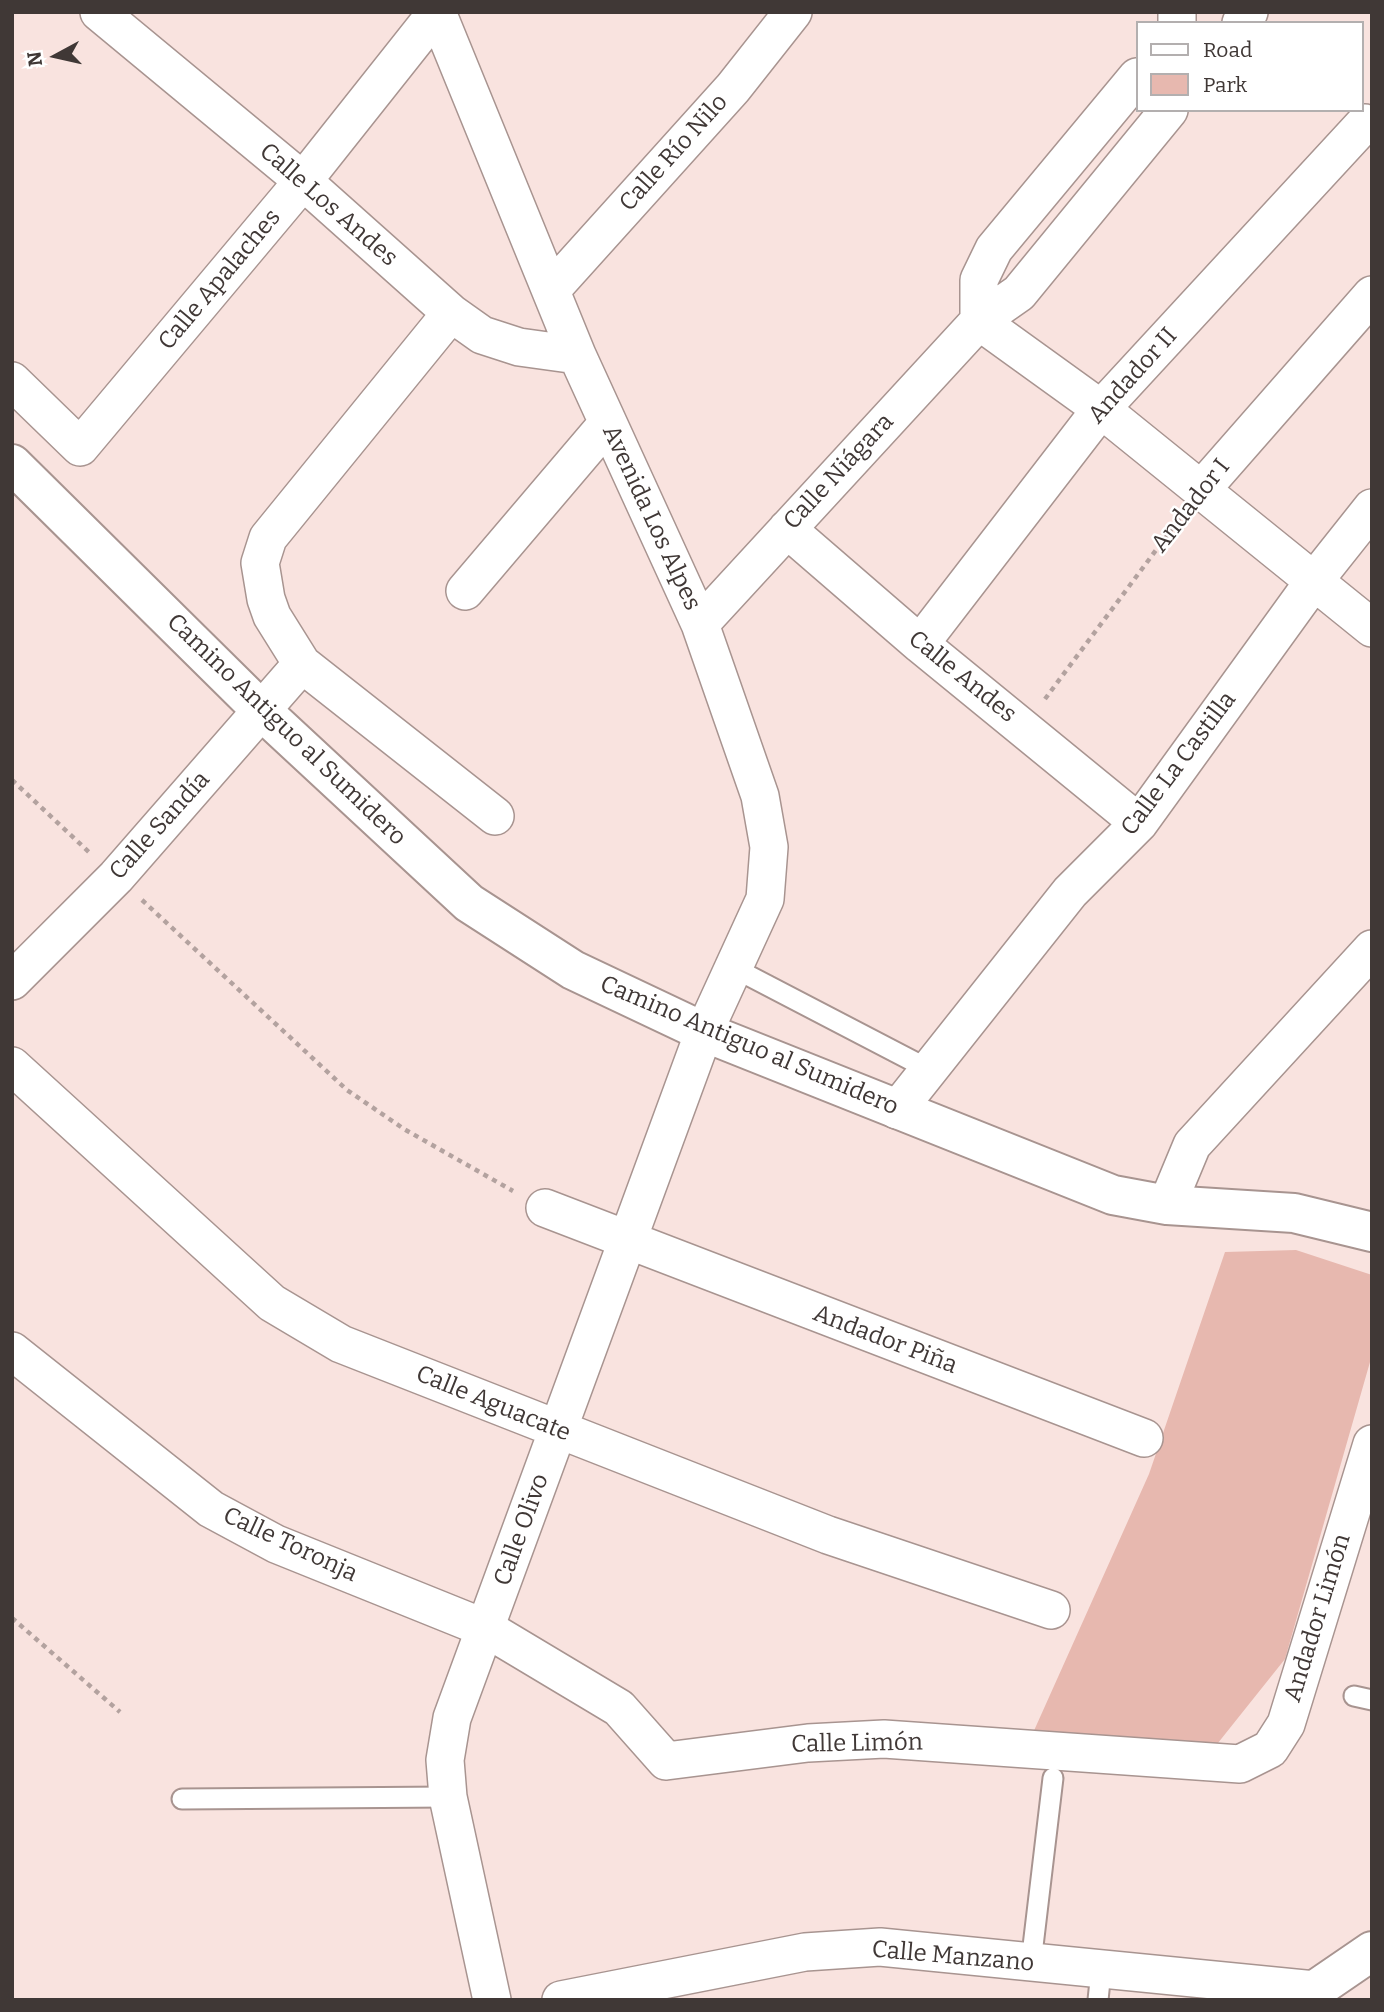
<!DOCTYPE html>
<meta charset="utf-8">
<style>
body{margin:0}
#map{position:relative;width:1384px;height:2012px;overflow:hidden;background:#f9e3df;font-family:Bitter,serif}
canvas{display:block}
.frame{position:absolute;inset:0;border:14px solid #403836;pointer-events:none}
.legend{position:absolute;left:1136px;top:21px;width:228px;height:91px;box-sizing:border-box;background:#fff;border:2px solid #b3afaf;margin:0;padding:9px 12px;list-style:none;font-size:21px;color:#403836}
.legend li{display:flex;align-items:center;gap:14px;height:35px}
.legend b{width:35px;border:2px solid #b3afaf}
.north{position:absolute;left:21px;top:21px;width:70px;height:70px;-webkit-text-stroke:5px #fff;paint-order:stroke;rotate:262deg;font-size:19px;font-weight:700;line-height:28px;text-align:center;color:#403836}
.north::after{content:'';display:block;margin:auto;width:24px;height:32px;background:#403836;clip-path:polygon(50% 0,100% 100%,50% 72%,0 100%)}
</style>
<div id="map">
<canvas width="1384" height="2012"></canvas>
<div class="frame"></div>
<ul class="legend">
<li><b style="height:9px;background:#fff"></b>Road</li>
<li><b style="height:19px;background:#e7b8af"></b>Park</li>
</ul>
<div class="north">N</div>
</div>
<script>
const ctx = document.querySelector('canvas').getContext('2d');
ctx.lineJoin = 'round';
function fillPath(path, color) {
  ctx.fillStyle = color;
  ctx.fill(path, 'evenodd');
}
function trace(path, color, width, dash) {
  ctx.strokeStyle = color;
  ctx.lineWidth = width;
  ctx.lineCap = dash ? 'butt' : 'round';
  ctx.setLineDash(dash || []);
  ctx.stroke(path);
}
function label(font, color, halo, rows, align = 'center') {
  ctx.font = font + ' Bitter,serif';
  ctx.lineWidth = 5;
  ctx.setLineDash([]);
  ctx.textBaseline = 'middle';
  ctx.strokeStyle = halo;
  ctx.fillStyle = color;
  for (const [text, x, y, turn = 0] of rows) {
    ctx.save();
    ctx.translate(x, y);
    ctx.rotate((+turn || 0) * Math.PI / 180);
    ctx.textAlign = isNaN(turn) ? turn : align;
    if (halo) ctx.strokeText(text, 0, 0);
    ctx.fillText(text, 0, 0);
    ctx.restore();
  }
}
const green = new Path2D(`
 M1296,1250L1372,1275V1355L1285,1659L1206,1758L1028,1744L1149,1474L1225,1252Z`);
const path = new Path2D(`
 M1045,699L1180,518
 M12,780L91,854
 M142,900L347,1090L404,1129L513,1191
 M12,1618L120,1712`);
const service = new Path2D(`
 M734,968L928,1069
 M1354,1696L1372,1700
 M182,1799L448,1797
 M1031,1963L1053,1778
 M1098,2000L1101,1971`);
const minor = new Path2D(`
 M99,12L303,181L451,313L482,335L519,347L577,355
 M437,12L577,355L700,624L760,796L769,847L765,899L704,1032L452,1718L445,1760L448,1797L492,2000
 M1177,23V12
 M1241,23L1249,12
 M1137,77L994,249L979,280V321L1101,409L1372,628
 M551,290L733,88L793,12
 M451,313L268,538L260,563L266,599L272,616L302,664L495,816
 M12,381L80,447L303,181L437,12
 M1201,490L1372,295
 M787,529L920,644L1139,823
 M465,591L607,424
 M700,624L979,321L1019,293L1169,110
 M920,644L1101,409L1365,123
 M12,981L116,877L302,664
 M12,1066L272,1303L341,1344L828,1535L1051,1610
 M897,1110L1070,892L1139,823L1314,581L1372,508
 M1167,1205L1192,1145L1372,949
 M545,1208L1144,1438
 M12,1351L211,1509L276,1544L487,1629L619,1708L666,1761L808,1743L884,1739L1240,1764L1270,1749L1286,1724L1372,1444
 M561,2000L805,1952L880,1947L1315,1990`);
const secondary = new Path2D(`
 M12,464L262,711L469,903L573,970L704,1032L1113,1195L1167,1205L1294,1213L1372,1232
 M1315,1990L1372,1951`);
const streetNames = [
 ["Calle Río Nilo",674,153,-48],
 ["Calle Los Andes",328,205,41],
 ["Calle Apalaches",220,280,-50],
 ["Andador II",1133,376,-48],
 ["Calle Niágara",839,472,-47],
 ["Andador I",1191,506,-52],
 ["Avenida Los Alpes",651,518,65],
 ["Calle Andes",962,677,39],
 ["Camino Antiguo al Sumidero",286,730,44],
 ["Calle La Castilla",1179,764,-53],
 ["Calle Sandía",160,826,-48],
 ["Camino Antiguo al Sumidero",749,1046,23],
 ["Andador Piña",885,1340,21],
 ["Calle Aguacate",493,1404,22],
 ["Calle Olivo",522,1530,-70],
 ["Calle Toronja",290,1545,25],
 ["Andador Limón",1318,1618,-73],
 ["Calle Limón",857,1744,-1],
 ["Calle Manzano",953,1957,5]
];
fillPath(green, '#e7b8af');
trace(service, '#a89490', 23);
trace(minor, '#a89490', 40);
trace(secondary, '#a89490', 42);
trace(path, '#b3a29f', 4.5, [5, 5]);
trace(service, '#fff', 19);
trace(minor, '#fff', 37);
trace(secondary, '#fff', 38);
label('24px', '#403836', '#fff', streetNames);
</script>
